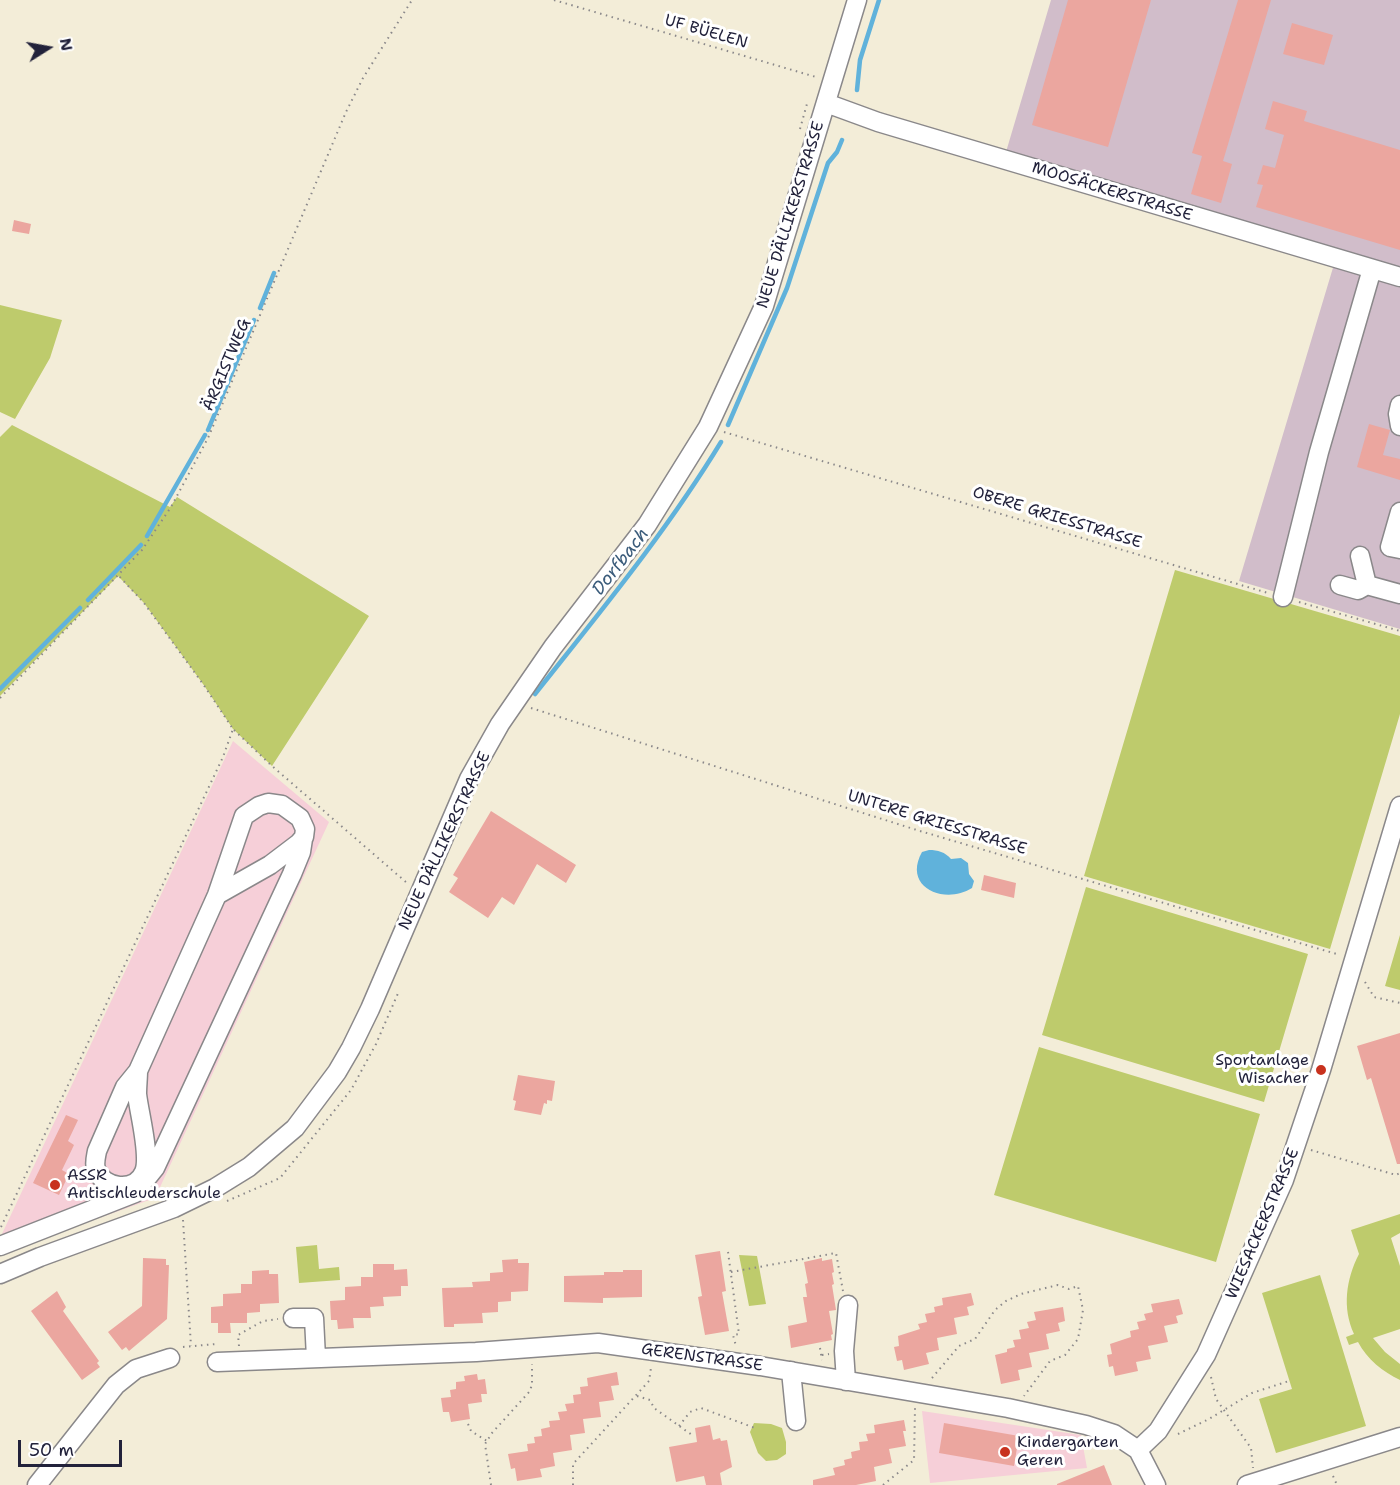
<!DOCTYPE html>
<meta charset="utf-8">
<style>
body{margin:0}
#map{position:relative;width:1400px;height:1485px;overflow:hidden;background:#f3edd8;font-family:"Shantell Sans",sans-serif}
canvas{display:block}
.north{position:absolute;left:18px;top:18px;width:60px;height:60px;-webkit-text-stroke:4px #fff;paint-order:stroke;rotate:79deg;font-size:16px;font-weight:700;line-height:24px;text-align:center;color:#22223b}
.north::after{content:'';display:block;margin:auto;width:21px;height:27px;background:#22223b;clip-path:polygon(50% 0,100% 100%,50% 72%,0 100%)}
.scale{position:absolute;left:18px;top:1440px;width:104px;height:27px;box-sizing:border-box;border:3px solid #22223b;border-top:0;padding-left:8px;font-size:18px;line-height:21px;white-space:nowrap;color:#22223b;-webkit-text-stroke:4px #fff;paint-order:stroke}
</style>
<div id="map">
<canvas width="1400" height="1485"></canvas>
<div class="north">N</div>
<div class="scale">50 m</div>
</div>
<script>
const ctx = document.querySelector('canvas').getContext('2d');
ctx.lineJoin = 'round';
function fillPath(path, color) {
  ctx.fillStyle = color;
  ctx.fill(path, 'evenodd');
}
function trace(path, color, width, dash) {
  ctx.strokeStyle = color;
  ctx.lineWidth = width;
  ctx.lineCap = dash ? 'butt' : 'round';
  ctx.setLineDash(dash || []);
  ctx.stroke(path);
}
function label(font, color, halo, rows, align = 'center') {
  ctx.font = font + ' "Shantell Sans",sans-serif';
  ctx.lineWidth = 6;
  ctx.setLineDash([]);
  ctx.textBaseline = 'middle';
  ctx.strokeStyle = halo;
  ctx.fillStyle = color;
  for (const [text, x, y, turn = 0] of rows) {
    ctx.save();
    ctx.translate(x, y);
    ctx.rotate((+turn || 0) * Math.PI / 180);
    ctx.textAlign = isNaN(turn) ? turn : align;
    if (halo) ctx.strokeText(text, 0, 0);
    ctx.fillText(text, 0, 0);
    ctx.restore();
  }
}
const built = new Path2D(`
 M233,741L329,822L155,1198L4,1252L1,1236Z
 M922,1411L1081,1435L1087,1468L930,1483Z`);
const industrial = new Path2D(`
 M1051,0H1400V629L1239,581L1338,251L1006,152Z`);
const green = new Path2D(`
 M0,305L62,320L50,358L15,419L0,412Z
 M12,425L170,507L177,497L369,616L272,766L233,729L203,684L144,603L118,576L0,696V437Z
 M1175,570L1400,636V714L1330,949L1084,876Z
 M1086,887L1308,954L1264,1102L1042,1035Z
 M1400,935V990L1385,986Z
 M1039,1047L1260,1114L1216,1262L994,1195Z
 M1400,1214V1233L1391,1238L1400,1266V1329L1373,1338L1385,1352L1400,1364V1380C1383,1372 1367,1359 1358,1342L1349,1345L1346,1337L1354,1334C1342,1308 1346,1279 1359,1254L1351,1230Z
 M317,1245L319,1269L339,1267L340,1280L299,1283L296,1247Z
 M739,1255L757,1256L766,1304L749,1306Z
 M1320,1275L1366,1426L1276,1453L1259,1399L1292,1389L1262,1293Z
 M754,1423L771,1424L782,1428L786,1442V1454L777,1460L766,1461L758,1453L750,1432Z`);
const water = new Path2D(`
 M929,850C938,850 945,852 951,859L961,858L968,863L969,874L974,881L972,888C945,905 902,888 922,852Z`);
const stream = new Path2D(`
 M857,90L860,60L879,0
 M260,308L274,273
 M728,425L787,288L828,163L837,152L842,140
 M208,430L254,320
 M147,536L205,435
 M88,600L141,545
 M0,689L80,608
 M535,694C600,612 667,531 721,442`);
const building = new Path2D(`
 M1068,0H1151L1108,147L1032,125Z
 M1238,0H1271L1223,161L1232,164L1221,203L1191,194L1202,156L1192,153Z
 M1292,23L1333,35L1324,65L1283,54Z
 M1273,101L1307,111L1304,121L1400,150V250L1256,207L1263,185L1257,184L1263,165L1275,168L1284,135L1265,129Z
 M14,220L31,224L29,234L12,231Z
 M1369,424L1390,430L1383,455L1400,459V480L1357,467Z
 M491,811L576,865L566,883L537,864L514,905L502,897L488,918L449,892L458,878L453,875Z
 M984,875L1016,883L1014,898L981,890Z
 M1400,1033V1164H1397L1371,1078L1367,1080L1357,1046Z
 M518,1075L555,1081L552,1101L547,1100V1104L544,1103L541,1115L514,1110L516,1101L513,1100Z
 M66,1115L78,1120L68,1141L74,1145L62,1170L69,1174L59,1195L33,1183Z
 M720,1251L726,1291L722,1292L729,1331L705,1335L698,1297L702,1296L695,1255Z
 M143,1258L166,1259V1265H169L167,1319L129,1351L126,1347L122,1350L108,1332L142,1306Z
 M822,1258V1261L832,1259L834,1272L832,1273L834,1284L832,1285L836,1310L829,1311L833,1334L831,1335L832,1340L791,1348L788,1326L807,1322L803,1297H807L805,1284L808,1283L804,1262Z
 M518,1259V1263H529L528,1291L511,1292V1301L498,1302V1312L482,1313L483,1323L454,1324V1327H444L442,1288L473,1287L472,1282L490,1281V1273L503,1272L502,1260Z
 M373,1264H394V1270L407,1269L408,1286H401V1296L383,1297L384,1306L370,1307L371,1318H353L354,1328L338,1329L337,1320H331L330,1301L345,1300V1287L361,1286V1277H373Z
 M269,1270V1274H278L279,1303L260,1304V1312L247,1313V1323H230L231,1333H218V1323H211V1307L223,1306V1294L241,1293V1284H252V1271Z
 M623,1270H642V1297L603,1298V1303L564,1302V1276L604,1275V1272H623Z
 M57,1291L66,1307L63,1311L99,1361L97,1363L100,1367L82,1380L31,1311Z
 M971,1293L974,1305L967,1307L969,1315L954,1318L957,1334L937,1338L939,1350L926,1353L929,1364L904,1370L902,1360L897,1361L894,1347L899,1346L898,1336L920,1329L918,1324L927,1322L925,1314L935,1312L934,1307L943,1305L942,1298Z
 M1179,1299L1183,1314L1176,1316L1178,1323L1164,1326L1168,1342L1148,1346L1151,1359L1136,1362L1138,1371L1115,1376L1113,1366L1109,1367L1107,1355L1112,1354L1110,1344L1131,1337L1130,1331L1139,1329L1137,1322L1146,1320L1144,1314L1153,1312L1151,1304Z
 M1063,1307L1065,1321L1058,1323L1060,1331L1046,1334L1049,1349L1029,1353L1032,1367L1018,1370L1020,1380L1001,1384L995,1355L1007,1352V1349L1015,1347L1013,1340L1021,1339L1019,1330L1029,1328L1027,1322L1036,1320L1034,1312Z
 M617,1372L619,1385L611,1386L614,1400L599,1402L601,1417L583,1419L585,1433L570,1435L572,1450L553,1453L555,1466L540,1469L542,1477L517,1481L515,1468L511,1469L508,1454L528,1451L527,1444L535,1443L534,1437L542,1436L541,1429L550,1427L549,1421L560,1420L558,1412L567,1411L565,1404L574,1403L573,1395L581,1394L580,1387L588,1386L587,1378Z
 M477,1374L478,1380L485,1379L487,1394H481L482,1402L468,1404L470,1419L451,1422L449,1412H443L441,1398L451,1397L450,1390L456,1389V1382L465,1381L464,1376Z
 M904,1420L906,1431H903L906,1446L889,1449L892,1463L874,1467L876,1481L856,1485H813V1480L835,1475L833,1468L845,1465L844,1460L852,1458L851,1452L860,1450L859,1442L868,1441L866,1434L875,1433L874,1425Z
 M944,1423L1019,1436L1014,1466L939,1453Z
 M710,1425L713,1440L720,1438L721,1441L727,1440L732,1467L720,1473L722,1485H706L704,1476L676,1482L669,1447L697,1442L695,1428Z
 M1104,1465L1112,1485H1057V1484Z`);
const path = new Path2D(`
 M554,0L816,77
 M800,129L808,100
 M724,432L1268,593
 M1299,602L1400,631
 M0,698L142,550L171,507L208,438L346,112L363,78L412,0
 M531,708L920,831L1340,955
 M234,730L272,766L407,883
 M1365,982L1374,997L1400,1003
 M1311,1150L1396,1175L1400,1173
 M227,1201L280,1178L351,1090L376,1044L399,991
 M183,1220L191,1346
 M1,1227L223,757L233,729L203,684L144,603L119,576
 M728,1252L739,1334L733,1335L736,1346
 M731,1272L836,1253L843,1291
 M239,1346L238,1335L263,1321L278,1319
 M183,1347L216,1344
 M820,1348L822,1360
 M822,1355L829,1354
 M1211,1377L1216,1399L1251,1448L1253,1468
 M932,1378L959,1346L975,1339L995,1310L1006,1301L1021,1294L1058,1285L1069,1289L1078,1286L1083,1310L1078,1339L1065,1355L1050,1361L1024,1396
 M637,1396L650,1400L654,1408L692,1435
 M468,1424L471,1431L487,1441
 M679,1426L690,1412L701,1408L755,1428
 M1178,1434L1209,1419L1252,1393L1289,1381
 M1333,1476L1337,1485
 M491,1485L485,1444L492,1433L530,1391L532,1384V1364
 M573,1485V1464L649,1381L651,1368
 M883,1485L914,1460L915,1408`);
const minor = new Path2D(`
 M826,103L878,122L1400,277
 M1400,405L1398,414L1400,426
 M1400,512L1390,547L1400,549
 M1360,556L1367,585L1400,594
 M1340,585L1358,590L1367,585
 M1283,597L1319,452L1372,269
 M138,1071C138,1078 137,1086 137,1094C139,1113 151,1156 144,1172C135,1193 103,1189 96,1169C94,1163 96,1157 97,1151L125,1087L138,1071L217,895L244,816L259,806L268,803L282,805L300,818L305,829L304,837L299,843L270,865L217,895
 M147,1178L155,1168L292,874L301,852L303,839
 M0,1246L135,1193L142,1187
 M0,1274L40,1257L174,1208L215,1188L249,1167L295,1128L337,1072L351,1048L370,1009L469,779L500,724L553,647L647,525L708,427L764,306L857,0
 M293,1318H314L316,1358
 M217,1362L476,1352L598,1343L760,1366L1008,1408L1086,1425L1114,1434L1138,1450L1156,1485
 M791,1371L796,1421
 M846,1381L844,1351L848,1305
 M1138,1450L1158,1431L1206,1355L1284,1180L1321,1070L1400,806
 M37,1485L116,1385L136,1369L170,1358
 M1247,1485L1400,1437`);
const markers = [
 [1321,1070,6,"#c8321e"],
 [55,1185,6,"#c8321e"],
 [1005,1452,6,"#c8321e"]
];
const streetNames = [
 ["UF BÜELEN",706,32,16],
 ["MOOSÄCKERSTRASSE",1112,192,17],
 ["NEUE DÄLLIKERSTRASSE",791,215,-73],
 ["ÄRGISTWEG",227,365,-67],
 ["OBERE GRIESSTRASSE",1057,518,17],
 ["UNTERE GRIESSTRASSE",937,823,17],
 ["NEUE DÄLLIKERSTRASSE",445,841,-65],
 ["WIESACKERSTRASSE",1263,1224,-67],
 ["GERENSTRASSE",702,1358,8]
];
const poiNames = [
 ["Sportanlage",1309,1061,"right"],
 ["Wisacher",1309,1079,"right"],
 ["ASSR",67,1176],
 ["Antischleuderschule",67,1194],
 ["Kindergarten",1017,1443],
 ["Geren",1017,1461]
];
const waterNames = [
 ["Dorfbach",621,562,-52]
];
fillPath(built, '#f6cfd8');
fillPath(industrial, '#d1bdca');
fillPath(green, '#becb6c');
fillPath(water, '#60b2db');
trace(stream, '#60b2db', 4.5);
fillPath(building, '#eba69f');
trace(minor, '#8a888a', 21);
trace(path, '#8a888a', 2, [1.5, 4.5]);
trace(minor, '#fff', 18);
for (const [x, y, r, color] of markers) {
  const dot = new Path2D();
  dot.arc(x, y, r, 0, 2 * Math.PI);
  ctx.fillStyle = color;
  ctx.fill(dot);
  trace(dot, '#fff', 2);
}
label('16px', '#22223b', '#fff', streetNames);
label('16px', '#22223b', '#fff', poiNames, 'left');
label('italic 18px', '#3b5c7b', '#fff', waterNames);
</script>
